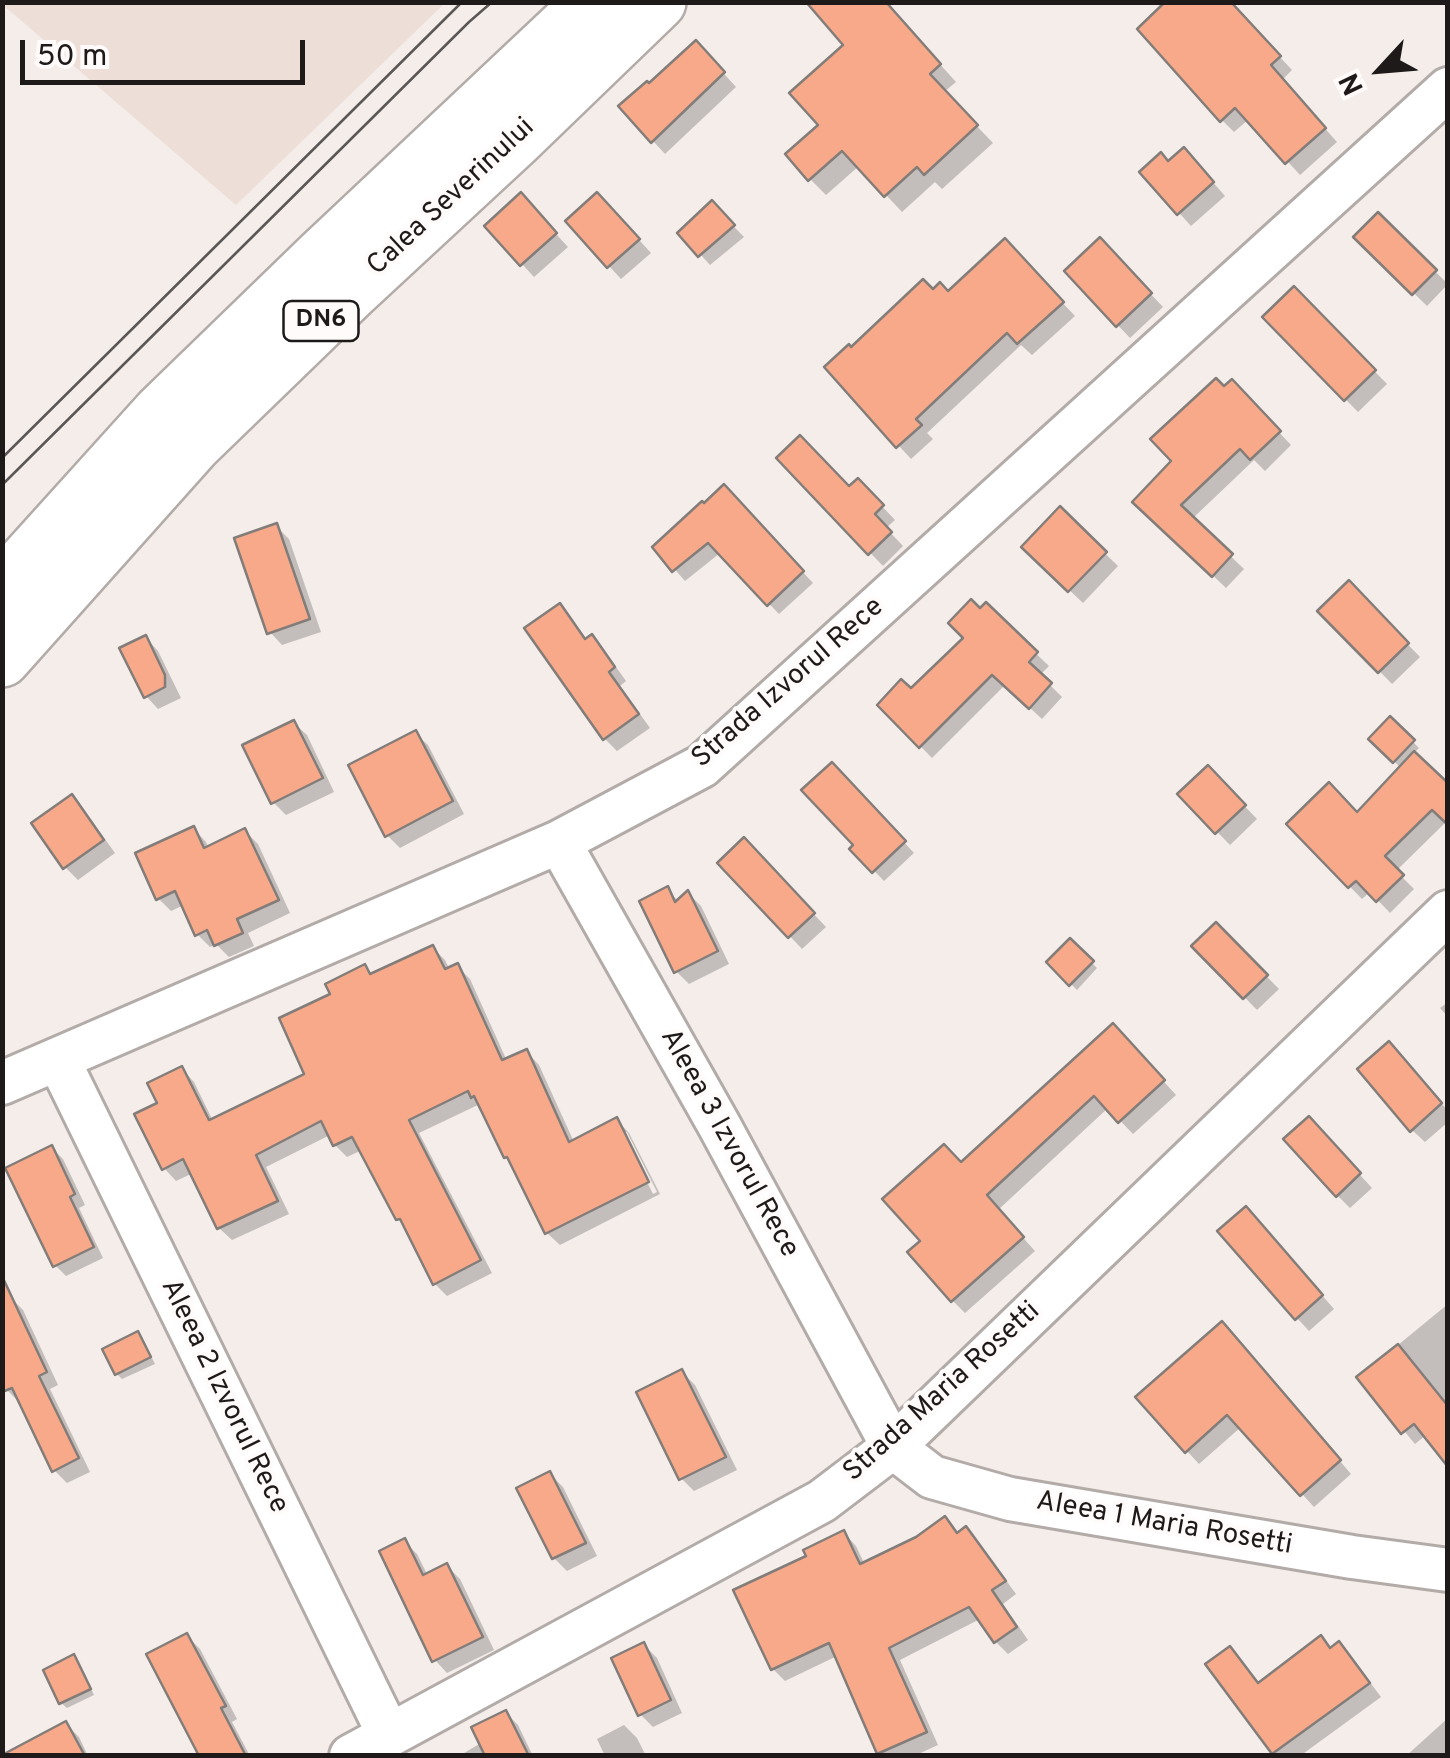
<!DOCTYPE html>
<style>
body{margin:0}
#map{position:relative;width:1450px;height:1758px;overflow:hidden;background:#f4edea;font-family:Overpass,sans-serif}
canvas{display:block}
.frame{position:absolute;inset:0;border:5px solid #1d1a19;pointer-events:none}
.north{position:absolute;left:1330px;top:20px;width:100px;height:100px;-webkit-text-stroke:8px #fefbfa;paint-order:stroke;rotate:244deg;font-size:28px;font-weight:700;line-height:40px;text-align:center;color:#1d1a19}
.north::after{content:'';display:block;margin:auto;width:35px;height:45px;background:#1d1a19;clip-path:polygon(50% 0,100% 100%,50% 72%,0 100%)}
.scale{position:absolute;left:20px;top:40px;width:285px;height:45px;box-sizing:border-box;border:5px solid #1d1a19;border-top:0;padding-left:12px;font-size:30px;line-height:35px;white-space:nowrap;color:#1d1a19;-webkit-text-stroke:8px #fefbfa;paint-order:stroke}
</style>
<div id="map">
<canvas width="1450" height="1758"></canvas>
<div class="frame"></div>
<div class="north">N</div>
<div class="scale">50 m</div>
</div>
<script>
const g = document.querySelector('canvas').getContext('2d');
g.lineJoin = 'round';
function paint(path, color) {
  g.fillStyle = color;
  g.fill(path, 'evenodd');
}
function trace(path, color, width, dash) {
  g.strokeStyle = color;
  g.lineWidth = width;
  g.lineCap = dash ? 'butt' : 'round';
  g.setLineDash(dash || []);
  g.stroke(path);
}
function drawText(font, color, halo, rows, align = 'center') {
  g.font = font + ' Overpass,sans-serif';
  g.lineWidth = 8;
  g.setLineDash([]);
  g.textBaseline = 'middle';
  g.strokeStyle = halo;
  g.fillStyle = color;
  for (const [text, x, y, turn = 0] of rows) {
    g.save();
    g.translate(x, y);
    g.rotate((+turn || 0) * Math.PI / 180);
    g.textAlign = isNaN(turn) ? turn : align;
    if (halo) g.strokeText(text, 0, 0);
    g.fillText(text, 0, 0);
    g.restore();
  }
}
paint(new Path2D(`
 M 3,2 L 445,2 L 445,3 L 236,205 L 3,5 Z`), '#edded7');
paint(new Path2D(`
 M 1229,2 L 1292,70 L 1282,80 L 1337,142 L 1300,175 L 1249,119 L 1234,132 L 1222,120 Z
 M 910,31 L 956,82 L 944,92 L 993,143 L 942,189 L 935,182 L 902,212 L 859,166 L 826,195 L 810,179 L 821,125 Z
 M 708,56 L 736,87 L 665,154 L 653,141 Z
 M 1168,163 L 1196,163 L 1225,196 L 1191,226 L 1142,172 Z
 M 712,204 L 744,237 L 710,265 L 681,233 Z
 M 610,208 L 651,253 L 621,279 L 609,266 Z
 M 533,209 L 568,247 L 534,277 L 522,264 Z
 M 1378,216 L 1448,284 L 1427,306 L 1357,237 Z
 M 1100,241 L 1163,307 L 1130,338 L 1068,272 Z
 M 1017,255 L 1075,316 L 1032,355 L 1021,345 L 927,433 L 933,439 L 911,459 L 827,367 L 933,293 L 948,294 Z
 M 1294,289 L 1387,384 L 1358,412 L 1265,317 Z
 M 1232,383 L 1291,445 L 1265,471 L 1254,460 L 1192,519 L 1244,569 L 1226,588 L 1136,502 L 1174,461 Z
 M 779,458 L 849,490 L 858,481 L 895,520 L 886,528 L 903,546 L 883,566 Z
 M 734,498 L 813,583 L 779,614 L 720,553 L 685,581 L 655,547 Z
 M 1060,510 L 1118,566 L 1083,603 L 1024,547 Z
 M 276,526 L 289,539 L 321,632 L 282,645 L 270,632 Z
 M 1349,584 L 1420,657 L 1392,684 L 1321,611 Z
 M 559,606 L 572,619 L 587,640 L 592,637 L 604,650 L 626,681 L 620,686 L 650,728 L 617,751 L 605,739 Z
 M 986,606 L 1049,666 L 1040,675 L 1062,697 L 1042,719 L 1005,685 L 932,758 L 880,705 L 911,692 L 966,638 L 980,612 Z
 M 146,638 L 158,651 L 181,698 L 158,709 L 146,696 Z
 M 1390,719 L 1419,748 L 1413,754 L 1447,821 L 1396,871 L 1414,889 L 1390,913 L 1370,892 L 1362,899 L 1289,824 L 1358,815 L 1401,768 L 1371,739 Z
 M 294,723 L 307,735 L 334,792 L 286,815 L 273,802 Z
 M 415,733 L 428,745 L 464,814 L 400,848 L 387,835 Z
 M 832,765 L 914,853 L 884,881 L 853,849 L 857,845 Z
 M 1208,768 L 1257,819 L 1230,845 L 1180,794 Z
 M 72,797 L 84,810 L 115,853 L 78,880 L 65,867 Z
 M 194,829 L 206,842 L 209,848 L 245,831 L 258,844 L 290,913 L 248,933 L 254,946 L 229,957 L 216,944 L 210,947 L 197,934 L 184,905 L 171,911 L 158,898 Z
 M 744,841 L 826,927 L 802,949 L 721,863 Z
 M 667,889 L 679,902 L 688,893 L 701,906 L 729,964 L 689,984 L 676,971 Z
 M 1216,925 L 1279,989 L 1257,1010 L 1195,946 Z
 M 1070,941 L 1097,968 L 1077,990 L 1049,962 Z
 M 433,948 L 445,960 L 450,970 L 457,966 L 470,979 L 507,1061 L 527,1052 L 539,1065 L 574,1142 L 617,1120 L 629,1133 L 660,1194 L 560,1245 L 547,1233 L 480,1104 L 419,1133 L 492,1273 L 447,1296 L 435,1284 L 407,1227 L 398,1219 L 362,1150 L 347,1157 L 335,1145 L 330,1135 L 266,1167 L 289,1214 L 232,1240 L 219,1228 L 193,1173 L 176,1181 L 164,1168 L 160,1104 L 182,1069 L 194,1082 L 213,1121 L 308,1075 L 333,996 L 365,967 L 373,976 ZM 622,1132 L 627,1132 L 657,1192 L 653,1194 Z
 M 1448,1002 L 1448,1017 L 1440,1008 Z
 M 1125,1039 L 1176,1095 L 1133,1134 L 1108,1108 L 998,1210 L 1035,1251 L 965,1313 L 952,1300 L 962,1165 Z
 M 1401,1057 L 1448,1111 L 1448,1122 L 1425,1142 L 1412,1130 Z
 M 1321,1132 L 1372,1188 L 1350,1208 L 1337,1195 Z
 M 52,1148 L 63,1159 L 85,1205 L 79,1208 L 103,1258 L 66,1276 L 55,1265 Z
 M 1258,1222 L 1334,1309 L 1309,1331 L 1297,1318 Z
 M 11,1298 L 23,1310 L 58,1385 L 50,1389 L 90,1472 L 67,1483 L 54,1470 L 20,1403 L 7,1390 Z
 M 1448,1304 L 1448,1463 L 1426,1435 L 1415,1444 L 1359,1377 Z
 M 138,1334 L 143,1340 L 155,1364 L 122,1379 L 117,1374 Z
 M 1234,1337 L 1351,1474 L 1314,1507 L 1241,1427 L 1199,1464 L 1187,1451 Z
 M 682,1372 L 695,1385 L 737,1470 L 694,1491 L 681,1478 Z
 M 550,1474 L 563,1487 L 597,1556 L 567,1571 L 554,1558 Z
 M 945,1519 L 959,1534 L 966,1529 L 978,1542 L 1016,1594 L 1003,1604 L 1028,1640 L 1008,1654 L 996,1642 L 980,1619 L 900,1660 L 938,1745 L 914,1756 L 882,1756 L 837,1656 L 785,1681 L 773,1669 L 809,1557 L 844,1533 L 856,1546 L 865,1565 L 917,1539 Z
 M 404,1541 L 417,1554 L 428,1576 L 447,1566 L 460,1579 L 494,1650 L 447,1673 L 435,1660 Z
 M 187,1636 L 200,1649 L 237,1719 L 232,1722 L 250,1756 L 202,1756 Z
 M 1338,1644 L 1351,1657 L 1381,1697 L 1300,1756 L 1277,1756 L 1230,1649 L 1259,1684 Z
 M 644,1645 L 657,1658 L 682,1713 L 653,1727 L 640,1714 Z
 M 73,1657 L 79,1663 L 94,1695 L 67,1708 L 61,1703 Z
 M 506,1713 L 518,1725 L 533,1756 L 459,1756 L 481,1743 Z
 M 1448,1718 L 1448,1756 L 1406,1756 Z
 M 66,1724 L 79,1737 L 88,1756 L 46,1756 Z
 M 624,1725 L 637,1738 L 646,1756 L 605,1756 L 597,1739 Z`), '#0003');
const building = new Path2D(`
 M 806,2 L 886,2 L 941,64 L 930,74 L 978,125 L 924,175 L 917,167 L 884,197 L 842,151 L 808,181 L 785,154 L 818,125 L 789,93 L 843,45 Z
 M 1165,2 L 1231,2 L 1281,56 L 1271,65 L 1326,128 L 1285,164 L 1235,108 L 1220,122 L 1137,29 Z
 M 696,40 L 725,72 L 651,143 L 618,106 L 647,81 L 649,83 Z
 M 1184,147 L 1214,182 L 1177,215 L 1139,172 L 1161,152 L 1168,161 Z
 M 521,192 L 557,233 L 520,266 L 484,226 Z
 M 597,192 L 640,239 L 607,268 L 565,221 Z
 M 712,200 L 735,225 L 698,257 L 677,233 Z
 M 1378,212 L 1437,270 L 1412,295 L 1353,237 Z
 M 1100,237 L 1152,293 L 1116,327 L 1064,271 Z
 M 1005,238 L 1064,302 L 1017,344 L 1007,333 L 916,419 L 922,425 L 896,448 L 824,367 L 849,344 L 851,347 L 923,279 L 933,289 L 940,282 L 948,291 Z
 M 1294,286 L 1376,370 L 1344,401 L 1262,317 Z
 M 1216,378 L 1224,386 L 1232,379 L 1281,431 L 1250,460 L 1240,449 L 1181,505 L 1233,554 L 1212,577 L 1132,502 L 1171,461 L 1150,439 Z
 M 800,435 L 849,486 L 858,478 L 884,505 L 875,514 L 892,532 L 868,555 L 776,458 Z
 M 724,484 L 804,571 L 767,606 L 708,543 L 672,572 L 652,547 L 702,501 L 704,503 Z
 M 1060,506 L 1107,552 L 1068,592 L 1021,547 Z
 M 277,523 L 310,619 L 267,634 L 234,538 Z
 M 1349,580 L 1409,643 L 1378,673 L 1317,611 Z
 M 971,599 L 980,608 L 986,602 L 1038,652 L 1029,662 L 1052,683 L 1029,709 L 992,675 L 919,748 L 877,705 L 901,679 L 911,688 L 963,638 L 948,623 Z
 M 560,603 L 585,639 L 592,634 L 615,667 L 609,672 L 639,714 L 603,740 L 524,628 Z
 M 146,635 L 165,675 L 165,687 L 144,698 L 119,648 Z
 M 1390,716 L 1415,740 L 1393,763 L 1368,739 Z
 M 294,720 L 323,778 L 271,804 L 242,745 Z
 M 416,730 L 453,801 L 385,837 L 348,765 Z
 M 1414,751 L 1448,783 L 1448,825 L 1432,810 L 1385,856 L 1404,875 L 1376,902 L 1356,881 L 1348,888 L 1286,824 L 1329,782 L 1357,812 Z
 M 832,762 L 906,841 L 872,873 L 849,849 L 853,845 L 801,790 Z
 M 1208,765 L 1246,805 L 1215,834 L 1177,794 Z
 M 72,794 L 104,840 L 63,869 L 31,823 Z
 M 194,826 L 204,848 L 245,828 L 279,900 L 237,919 L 243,933 L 214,946 L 207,930 L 195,936 L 175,891 L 156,900 L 135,853 Z
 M 744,837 L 815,913 L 788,938 L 717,863 Z
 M 668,886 L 675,902 L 688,890 L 718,951 L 674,973 L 639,901 Z
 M 1216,922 L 1268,975 L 1243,999 L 1191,946 Z
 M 1070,938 L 1094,961 L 1069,986 L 1046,962 Z
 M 433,945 L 445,969 L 458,963 L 502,1060 L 527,1049 L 569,1142 L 617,1117 L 649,1182 L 545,1234 L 507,1157 L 504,1158 L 474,1096 L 471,1098 L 468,1091 L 409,1120 L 481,1260 L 433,1285 L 400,1219 L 396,1220 L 352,1137 L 333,1146 L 321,1121 L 256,1155 L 278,1201 L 217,1229 L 183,1159 L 162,1170 L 134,1114 L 157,1103 L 147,1083 L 182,1066 L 209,1120 L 304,1074 L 279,1018 L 330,994 L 325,984 L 365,964 L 370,974 Z
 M 1113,1023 L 1165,1080 L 1118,1123 L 1094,1096 L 987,1195 L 1024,1237 L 951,1302 L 907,1252 L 920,1241 L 882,1199 L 944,1144 L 961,1162 Z
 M 1389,1041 L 1442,1103 L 1410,1132 L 1357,1069 Z
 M 1309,1116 L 1361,1173 L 1336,1197 L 1283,1139 Z
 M 52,1145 L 75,1194 L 70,1197 L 94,1247 L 53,1267 L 5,1168 Z
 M 1246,1206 L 1323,1295 L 1295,1320 L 1217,1231 Z
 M 2,1276 L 47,1372 L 39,1376 L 79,1458 L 52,1472 L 12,1388 L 2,1392 Z
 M 1222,1321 L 1341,1460 L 1300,1496 L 1227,1415 L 1185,1453 L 1135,1397 Z
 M 138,1331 L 151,1357 L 115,1375 L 102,1349 Z
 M 1398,1344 L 1448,1406 L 1448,1467 L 1414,1424 L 1401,1434 L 1356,1377 Z
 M 682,1369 L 726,1457 L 679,1480 L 636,1392 Z
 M 550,1471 L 586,1543 L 552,1559 L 516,1488 Z
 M 945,1516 L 957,1533 L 966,1526 L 1006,1581 L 992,1590 L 1017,1627 L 994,1643 L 969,1607 L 889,1648 L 927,1732 L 877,1754 L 829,1643 L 771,1670 L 733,1590 L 806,1556 L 803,1550 L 844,1530 L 860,1564 L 916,1537 Z
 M 405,1538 L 423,1575 L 447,1563 L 483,1637 L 432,1662 L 379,1551 Z
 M 187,1633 L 226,1706 L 221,1708 L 246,1756 L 199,1756 L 146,1654 Z
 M 1321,1635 L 1330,1648 L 1339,1641 L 1370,1683 L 1272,1754 L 1205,1664 L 1230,1646 L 1258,1683 Z
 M 644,1642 L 671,1700 L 638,1716 L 611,1658 Z
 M 74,1654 L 91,1689 L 59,1704 L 43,1670 Z
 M 506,1710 L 529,1756 L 485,1756 L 471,1727 Z
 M 66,1721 L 85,1756 L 2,1756 L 2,1755 Z`);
paint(building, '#f8a989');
trace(building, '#837d7a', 2.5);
const minor = new Path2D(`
 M 559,842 L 719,1125 L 893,1447 L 932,1477 L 1010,1499 L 1352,1557 L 1448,1570
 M 58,1059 L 389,1735
 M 2,1083 L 559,842 L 702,766 L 1448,89
 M 351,1756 L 822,1501 L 893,1447 L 1448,912`);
const major = new Path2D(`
 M 2,588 L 161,412 L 322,256 L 592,2
 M 2,659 L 194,444 L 353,290 L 516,139 L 658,2`);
trace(minor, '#b2aba8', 48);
trace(major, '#b2aba8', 60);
trace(minor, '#fff', 42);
trace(major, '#fff', 55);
trace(new Path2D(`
 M 2,458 L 462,2
 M 2,485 L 469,22 L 492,2`), '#5b5756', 2.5);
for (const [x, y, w] of [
 [321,321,75]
]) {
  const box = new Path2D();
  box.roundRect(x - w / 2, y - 20, w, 40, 8);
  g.fillStyle = '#fefbfa';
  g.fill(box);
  trace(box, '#1d1a19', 2.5);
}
drawText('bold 25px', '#1d1a19', null, [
 ["DN6",321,321]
]);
drawText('28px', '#1d1a19', '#fefbfa', [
 ["Calea Severinului",452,198,-43],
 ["Strada Izvorul Rece",789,684,-41],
 ["Aleea 3 Izvorul Rece",728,1144,61],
 ["Strada Maria Rosetti",943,1393,-42],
 ["Aleea 2 Izvorul Rece",223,1397,64],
 ["Aleea 1 Maria Rosetti",1164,1525,10]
]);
</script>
